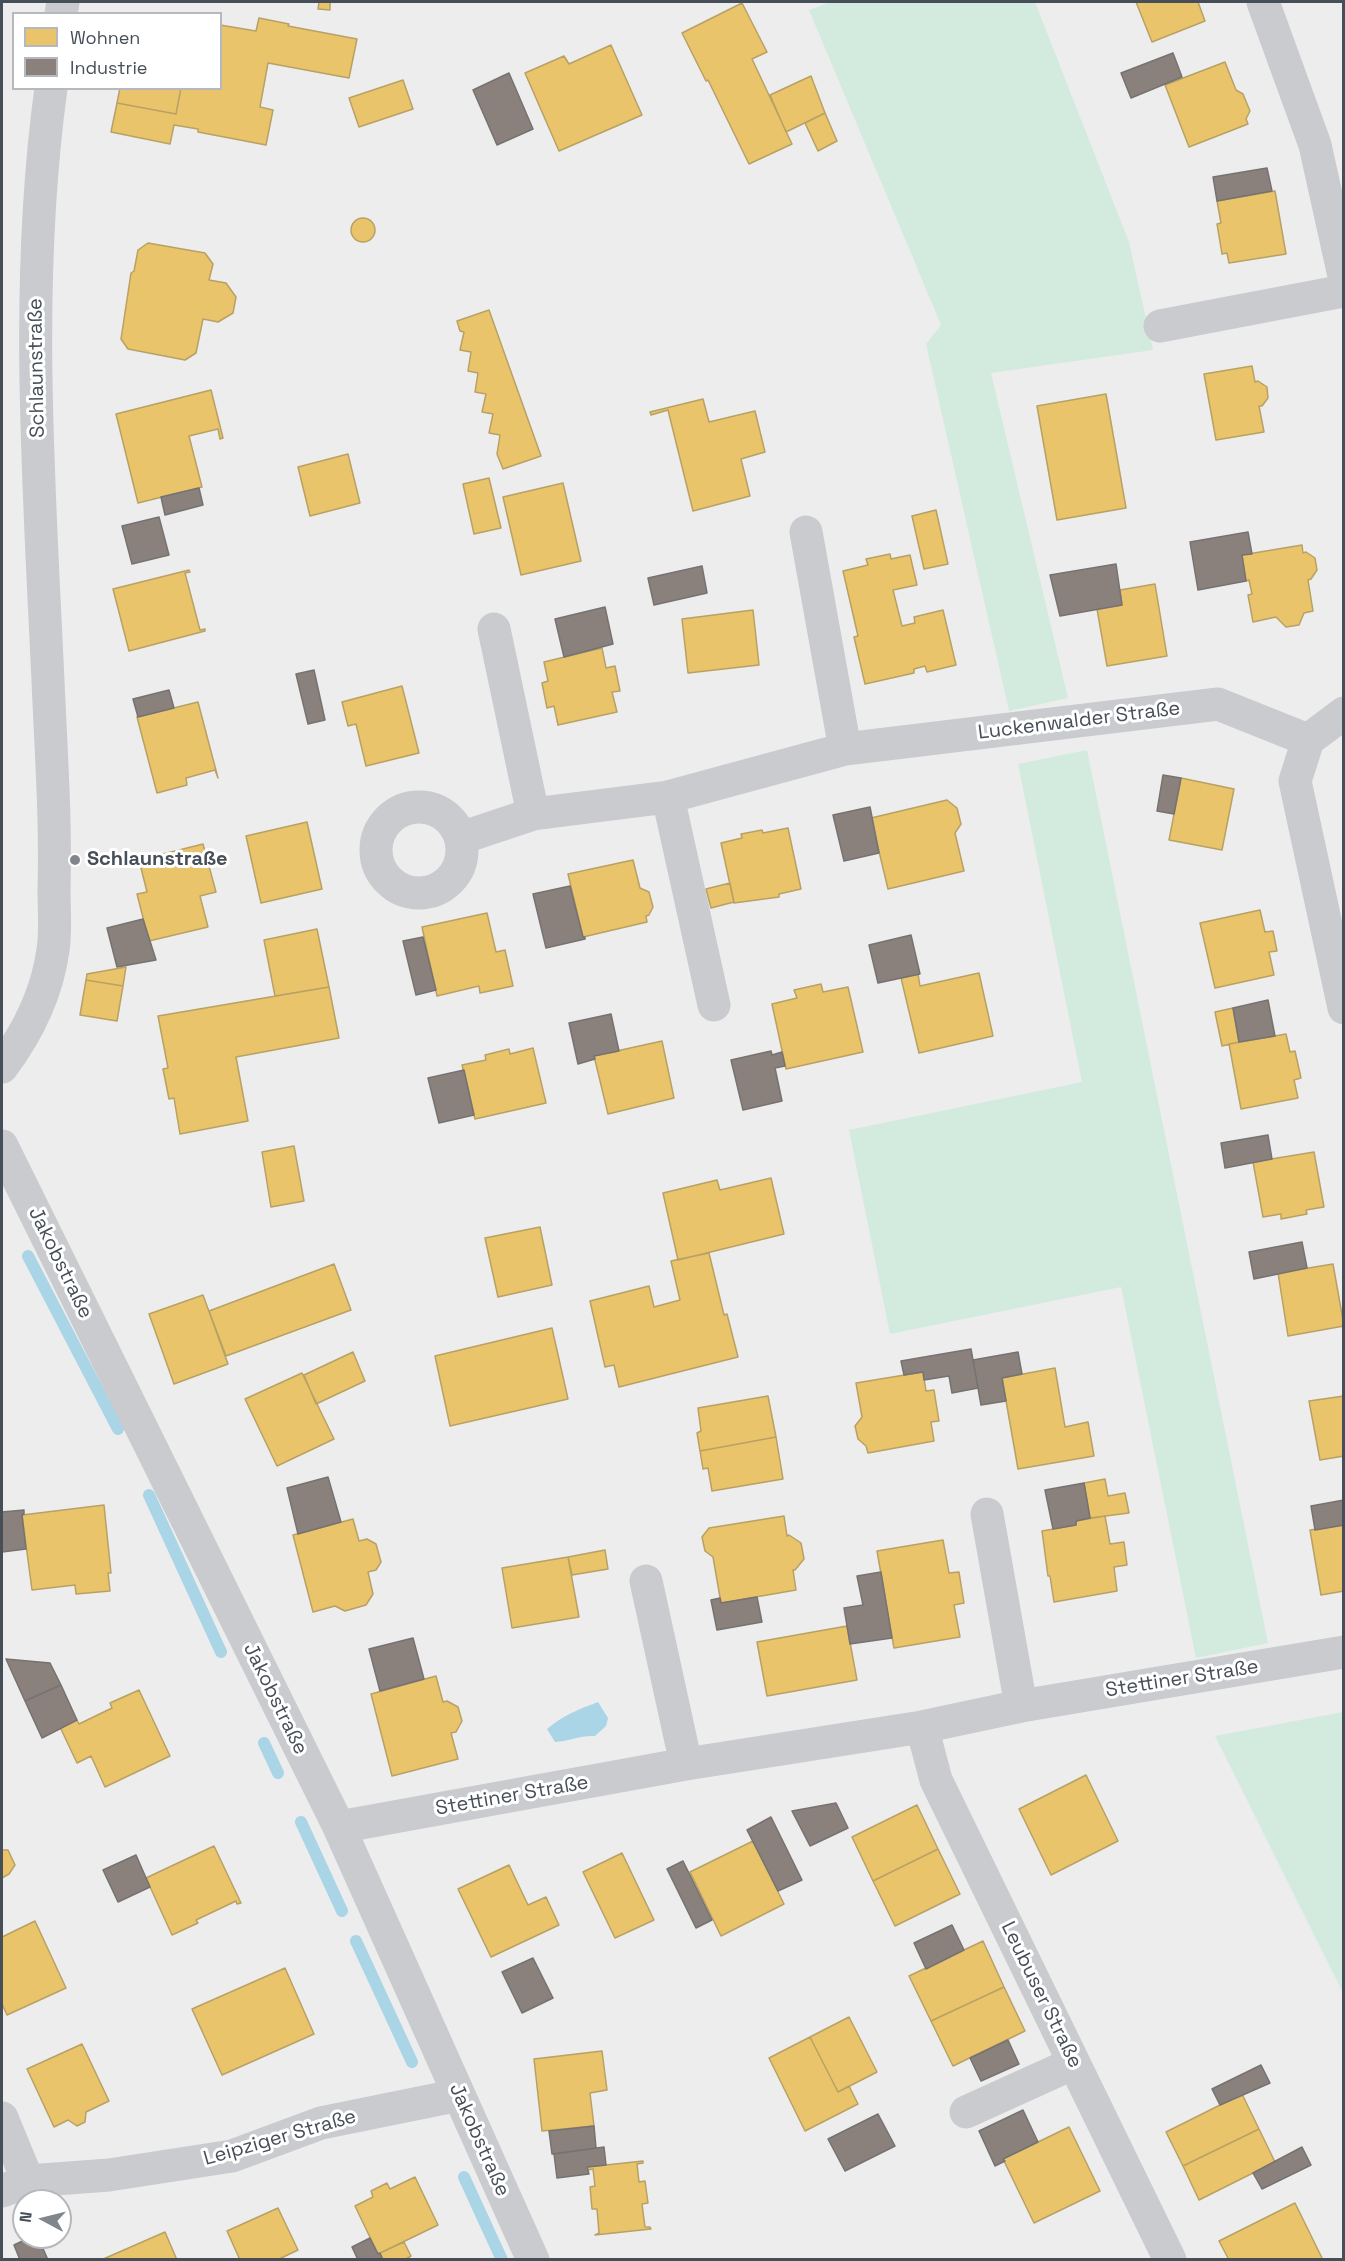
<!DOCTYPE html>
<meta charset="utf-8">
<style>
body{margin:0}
#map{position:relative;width:1345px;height:2261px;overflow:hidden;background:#ededed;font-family:"Space Grotesk",sans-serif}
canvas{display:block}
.frame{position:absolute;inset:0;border:3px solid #464e57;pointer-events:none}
.legend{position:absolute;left:12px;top:12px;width:210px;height:78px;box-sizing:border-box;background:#fff;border:2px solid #b5b8bc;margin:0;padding:8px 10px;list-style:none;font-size:18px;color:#464e57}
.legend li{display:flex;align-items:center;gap:12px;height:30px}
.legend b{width:30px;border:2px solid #b5b8bc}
.north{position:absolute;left:12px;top:2189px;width:60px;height:60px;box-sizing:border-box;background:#fff;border:2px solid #b5b8bc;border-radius:50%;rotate:277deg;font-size:16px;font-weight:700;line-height:24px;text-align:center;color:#464e57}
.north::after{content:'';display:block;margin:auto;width:21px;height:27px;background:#80868c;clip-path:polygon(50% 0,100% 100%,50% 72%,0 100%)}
</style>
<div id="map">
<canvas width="1345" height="2261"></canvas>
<div class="frame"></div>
<ul class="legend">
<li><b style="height:16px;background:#e9c46a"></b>Wohnen</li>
<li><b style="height:16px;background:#8a817c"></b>Industrie</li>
</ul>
<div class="north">N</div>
</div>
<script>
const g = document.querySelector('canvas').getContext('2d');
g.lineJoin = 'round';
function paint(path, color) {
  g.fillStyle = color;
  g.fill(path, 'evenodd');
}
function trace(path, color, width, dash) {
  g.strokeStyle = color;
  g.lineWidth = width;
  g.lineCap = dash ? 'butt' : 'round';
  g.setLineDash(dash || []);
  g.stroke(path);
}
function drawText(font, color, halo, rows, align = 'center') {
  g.font = font + ' "Space Grotesk",sans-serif';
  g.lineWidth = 6;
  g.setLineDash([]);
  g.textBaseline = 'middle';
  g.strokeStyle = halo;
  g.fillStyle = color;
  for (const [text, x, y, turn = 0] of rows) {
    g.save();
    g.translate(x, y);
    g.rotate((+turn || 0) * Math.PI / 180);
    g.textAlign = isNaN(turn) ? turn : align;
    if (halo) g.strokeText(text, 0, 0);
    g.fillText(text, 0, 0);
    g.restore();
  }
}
paint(new Path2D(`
 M 830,2 L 1035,2 L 1129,242 L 1153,350 L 991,373 L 1068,698 L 1009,711 L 926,344 L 941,325 L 809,10 Z
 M 1087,750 L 1268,1643 L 1196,1658 L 1121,1287 L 890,1334 L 849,1130 L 1082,1082 L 1018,764 Z
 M 1343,1712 L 1344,1712 L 1343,1993 L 1215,1736 Z`), '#d2ebde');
paint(new Path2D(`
 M 598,1702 L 608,1718 L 606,1726 L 595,1736 C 580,1735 570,1741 555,1742 L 547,1729 C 562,1716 579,1709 598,1702 Z`), '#a9d5e7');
const homes = new Path2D(`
 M 319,2 L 330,2 L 330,10 L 318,9 Z
 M 1136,2 L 1198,2 L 1205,21 L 1152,42 Z
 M 742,3 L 767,52 L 752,59 L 792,144 L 749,164 L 708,80 L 706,81 L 682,33 Z
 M 259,18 L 289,24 L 288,26 L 357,39 L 349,78 L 268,63 L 260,107 L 273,110 L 266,145 L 198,132 L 198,129 L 174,125 L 170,144 L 111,132 L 117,103 L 176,114 L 181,88 L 220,88 L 220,25 L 256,31 Z
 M 611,45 L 642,115 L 559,151 L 525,73 L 564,56 L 569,64 Z
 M 1225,62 L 1236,90 L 1243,94 L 1250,111 L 1246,119 L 1248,124 L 1189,147 L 1165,85 Z
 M 811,76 L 825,113 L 786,132 L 770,95 Z
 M 403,80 L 413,109 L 359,127 L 349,98 Z
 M 120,88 L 181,88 L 176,114 L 117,103 Z
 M 825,113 L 837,141 L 818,151 L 805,123 Z
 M 1275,191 L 1286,254 L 1229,263 L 1227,253 L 1222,254 L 1217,224 L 1221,223 L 1217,201 Z
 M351 230a12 12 0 1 1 24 0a12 12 0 1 1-24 0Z
 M 148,243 L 205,253 L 213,264 L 209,280 L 226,283 L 236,297 L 233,313 L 218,322 L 203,319 L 196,353 L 185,360 L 128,349 L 121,339 L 131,273 L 134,271 L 138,250 Z
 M 489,310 L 541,456 L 503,469 L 497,454 L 500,435 L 489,433 L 493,414 L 482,412 L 486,394 L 475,392 L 478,373 L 468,371 L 471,352 L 460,350 L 464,332 L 460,331 L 457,321 Z
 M 1252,366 L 1255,382 L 1258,381 L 1267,387 L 1268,398 L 1262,406 L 1259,406 L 1264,432 L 1216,440 L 1204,374 Z
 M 211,390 L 223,438 L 220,439 L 218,429 L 189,436 L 202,487 L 138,503 L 116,414 Z
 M 1106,394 L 1126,508 L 1057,520 L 1037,406 Z
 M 703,399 L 709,422 L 755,411 L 765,452 L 741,459 L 750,496 L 693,511 L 668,410 L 651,415 L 650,412 Z
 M 348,454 L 360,503 L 310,516 L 298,467 Z
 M 489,478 L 501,528 L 474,534 L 463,484 Z
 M 563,483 L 581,561 L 521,575 L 503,497 Z
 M 936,510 L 948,564 L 924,569 L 912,516 Z
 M 1302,545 L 1303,553 L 1306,552 L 1315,558 L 1317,570 L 1311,579 L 1308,580 L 1313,611 L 1304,613 L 1299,625 L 1286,627 L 1276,617 L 1253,622 L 1248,595 L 1252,594 L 1249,580 L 1246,581 L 1242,555 Z
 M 890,554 L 891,559 L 910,555 L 917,585 L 893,590 L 902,626 L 915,623 L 914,617 L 943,610 L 956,665 L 927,672 L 925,666 L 914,669 L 914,673 L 865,684 L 854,637 L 858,636 L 843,571 L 868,565 L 866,559 Z
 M 189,570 L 190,572 L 185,573 L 200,630 L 205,629 L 205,631 L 129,651 L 113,589 Z
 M 1155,584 L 1167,656 L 1107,666 L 1097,609 L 1122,605 L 1120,590 Z
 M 753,610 L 759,665 L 688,673 L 682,619 Z
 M 602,648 L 606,668 L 615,666 L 620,691 L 612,692 L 617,712 L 558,725 L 554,706 L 547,708 L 542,683 L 548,681 L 544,662 Z
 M 402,686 L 419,753 L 366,766 L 356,724 L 348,726 L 342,702 Z
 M 198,702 L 218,778 L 215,770 L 186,778 L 187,785 L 157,793 L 137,717 Z
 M 1181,778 L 1234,789 L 1222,850 L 1169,840 Z
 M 947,800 L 957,808 L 961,824 L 955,833 L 964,871 L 888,889 L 871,818 Z
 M 307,822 L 322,889 L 261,903 L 246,836 Z
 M 788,828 L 801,889 L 779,894 L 779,897 L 734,903 L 721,843 L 742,838 L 741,834 L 762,830 L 763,833 Z
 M 203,844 L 216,892 L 200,896 L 208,927 L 149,941 L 137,894 L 147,892 L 139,860 Z
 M 633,860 L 640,888 L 649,892 L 653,907 L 649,915 L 646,916 L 647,922 L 583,937 L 568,874 Z
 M 730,883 L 734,902 L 711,908 L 706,889 Z
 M 1260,910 L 1265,932 L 1273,931 L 1277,951 L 1269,952 L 1274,975 L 1215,988 L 1200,923 Z
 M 487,913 L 496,952 L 505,950 L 513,986 L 480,993 L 479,986 L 437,996 L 422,927 Z
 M 317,929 L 329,987 L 275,996 L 264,940 Z
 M 126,967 L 123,986 L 86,980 L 87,974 Z
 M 979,973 L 993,1036 L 919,1053 L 901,978 L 918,974 L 920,986 Z
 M 86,980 L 123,986 L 117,1021 L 80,1015 Z
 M 821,984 L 823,992 L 848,987 L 863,1052 L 786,1069 L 772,1004 L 797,998 L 794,990 Z
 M 329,987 L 339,1038 L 236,1057 L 248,1121 L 180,1134 L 174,1098 L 169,1099 L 163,1069 L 168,1068 L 158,1016 Z
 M 1233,1008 L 1239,1042 L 1222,1046 L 1215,1012 Z
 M 1286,1034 L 1290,1052 L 1295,1051 L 1301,1078 L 1294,1080 L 1298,1098 L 1241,1109 L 1229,1044 Z
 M 662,1041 L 674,1098 L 608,1114 L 594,1056 Z
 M 533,1048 L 546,1103 L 475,1119 L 462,1065 L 486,1060 L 485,1055 L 509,1049 L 510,1054 Z
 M 294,1146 L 304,1201 L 271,1207 L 262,1152 Z
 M 1314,1152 L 1324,1207 L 1306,1210 L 1307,1214 L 1281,1219 L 1281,1214 L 1263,1217 L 1253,1162 Z
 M 771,1178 L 784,1234 L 678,1260 L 663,1193 L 717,1180 L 720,1190 Z
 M 540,1227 L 552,1285 L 498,1297 L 485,1238 Z
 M 709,1253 L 724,1315 L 727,1314 L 738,1357 L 619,1387 L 614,1365 L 605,1367 L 590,1301 L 649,1286 L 654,1307 L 680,1300 L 671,1261 Z
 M 334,1264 L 351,1310 L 226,1356 L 209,1311 Z
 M 1333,1264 L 1344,1326 L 1288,1336 L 1278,1273 Z
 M 203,1295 L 228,1364 L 174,1384 L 149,1314 Z
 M 552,1328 L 568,1399 L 450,1426 L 435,1356 Z
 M 353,1352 L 365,1381 L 316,1404 L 304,1375 Z
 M 1055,1368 L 1065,1427 L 1088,1422 L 1094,1456 L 1018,1469 L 1002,1378 Z
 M 923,1372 L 926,1391 L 934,1390 L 939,1421 L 931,1422 L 934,1441 L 868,1453 L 866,1446 L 858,1439 L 855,1426 L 862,1417 L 856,1383 Z
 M 302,1373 L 334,1439 L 277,1466 L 245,1399 Z
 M 768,1396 L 776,1437 L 700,1451 L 697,1433 L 701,1431 L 698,1408 Z
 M 1344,1396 L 1344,1456 L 1320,1460 L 1309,1401 Z
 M 776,1437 L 783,1479 L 712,1491 L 708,1468 L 703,1469 L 700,1451 Z
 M 1105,1479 L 1108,1496 L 1125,1493 L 1129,1513 L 1090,1518 L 1084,1483 Z
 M 104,1505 L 111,1573 L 108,1573 L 110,1591 L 76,1594 L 75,1585 L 32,1590 L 22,1515 Z
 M 784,1516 L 787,1536 L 789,1535 L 801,1543 L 804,1559 L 795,1570 L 793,1570 L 796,1590 L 721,1603 L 713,1557 L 705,1551 L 702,1537 L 709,1528 Z
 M 1105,1516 L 1110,1544 L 1124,1542 L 1127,1565 L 1114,1567 L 1117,1591 L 1054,1602 L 1050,1576 L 1048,1576 L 1042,1531 L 1076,1525 L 1076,1521 Z
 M 353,1519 L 359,1541 L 367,1539 L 376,1544 L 381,1562 L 376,1570 L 368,1572 L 373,1594 L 366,1605 L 345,1611 L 335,1606 L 313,1612 L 293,1535 Z
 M 1344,1525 L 1344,1591 L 1321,1595 L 1310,1530 Z
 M 943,1540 L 949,1573 L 959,1572 L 964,1603 L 954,1605 L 960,1637 L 894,1648 L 877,1551 Z
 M 605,1550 L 608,1569 L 572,1575 L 568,1557 Z
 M 568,1557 L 579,1617 L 512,1628 L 502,1568 Z
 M 847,1626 L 857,1680 L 767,1696 L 757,1642 Z
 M 436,1676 L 443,1702 L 447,1701 L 458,1707 L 462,1721 L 456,1732 L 451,1733 L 458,1759 L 392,1776 L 371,1694 Z
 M 139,1690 L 170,1756 L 105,1787 L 91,1756 L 77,1763 L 60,1727 L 77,1720 L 79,1724 L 112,1708 L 110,1703 Z
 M 1086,1775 L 1118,1841 L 1051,1875 L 1019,1809 Z
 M 917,1805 L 938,1849 L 873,1881 L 852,1837 Z
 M 753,1841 L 784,1904 L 721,1936 L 690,1872 Z
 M 214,1846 L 241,1903 L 237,1904 L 236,1901 L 196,1920 L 198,1923 L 172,1935 L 146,1878 Z
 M 938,1849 L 960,1894 L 895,1926 L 873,1881 Z
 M 2,1850 L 8,1850 L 15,1865 L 9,1874 L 2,1878 Z
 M 622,1853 L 654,1920 L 615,1938 L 583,1872 Z
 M 509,1865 L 528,1905 L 546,1897 L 559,1925 L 491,1957 L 458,1889 Z
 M 35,1921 L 66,1988 L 7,2015 L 2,2004 L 2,1937 Z
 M 983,1941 L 1004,1987 L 931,2021 L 909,1976 Z
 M 285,1968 L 314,2034 L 222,2075 L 192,2009 Z
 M 1004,1987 L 1025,2031 L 953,2066 L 931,2021 Z
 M 849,2017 L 877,2072 L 838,2092 L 810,2037 Z
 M 810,2037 L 838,2092 L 849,2086 L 858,2104 L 805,2131 L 769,2058 Z
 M 82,2044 L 109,2101 L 86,2112 L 85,2122 L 77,2126 L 68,2120 L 54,2127 L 27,2069 Z
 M 602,2051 L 607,2090 L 590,2093 L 594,2126 L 542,2131 L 534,2059 Z
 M 1242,2094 L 1259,2129 L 1183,2166 L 1166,2132 Z
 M 1069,2127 L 1100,2191 L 1034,2223 L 1003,2159 Z
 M 1259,2129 L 1275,2162 L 1199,2200 L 1183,2166 Z
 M 643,2161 L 643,2163 L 637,2164 L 639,2182 L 645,2181 L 648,2203 L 642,2204 L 645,2227 L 650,2227 L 651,2229 L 595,2235 L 599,2233 L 597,2209 L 592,2209 L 590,2187 L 595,2186 L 593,2169 L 588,2170 L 587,2167 Z
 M 415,2177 L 438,2225 L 378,2254 L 355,2206 L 373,2197 L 371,2191 L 387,2183 L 390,2189 Z
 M 1295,2203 L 1323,2260 L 1229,2260 L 1219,2241 Z
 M 278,2208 L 298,2250 L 277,2260 L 240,2260 L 227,2231 Z
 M 165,2232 L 177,2260 L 101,2260 Z
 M 404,2242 L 411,2256 L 404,2260 L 383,2260 L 380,2253 Z`);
paint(homes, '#e9c46a');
trace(homes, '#b8a164', 1.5);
const industry = new Path2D(`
 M 1173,53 L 1182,77 L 1131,98 L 1121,73 Z
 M 509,73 L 533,129 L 497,145 L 473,90 Z
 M 1267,168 L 1272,191 L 1217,201 L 1213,177 Z
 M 199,488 L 203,505 L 165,515 L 161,497 Z
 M 159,517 L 169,555 L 132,564 L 122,526 Z
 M 1248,532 L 1252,554 L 1242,555 L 1246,581 L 1198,590 L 1190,542 Z
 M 1116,564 L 1122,605 L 1060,616 L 1050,575 Z
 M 702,566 L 707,593 L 654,605 L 648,578 Z
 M 605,607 L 613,644 L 564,657 L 555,619 Z
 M 314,670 L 325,720 L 308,724 L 296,674 Z
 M 169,690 L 174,708 L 138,717 L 133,699 Z
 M 1163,775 L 1181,778 L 1174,814 L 1157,811 Z
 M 870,807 L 879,853 L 844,861 L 833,815 Z
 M 570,886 L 583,937 L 585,937 L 585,939 L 546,948 L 533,894 Z
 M 143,919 L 156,960 L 117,967 L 107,928 Z
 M 911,935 L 920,974 L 878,983 L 869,945 Z
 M 423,937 L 436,990 L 416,995 L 403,941 Z
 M 1268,1000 L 1275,1036 L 1239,1042 L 1233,1008 Z
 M 611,1014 L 619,1051 L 594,1056 L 595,1059 L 578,1064 L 569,1023 Z
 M 771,1051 L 772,1055 L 782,1052 L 785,1066 L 775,1068 L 782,1101 L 743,1110 L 731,1060 Z
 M 464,1070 L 474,1115 L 439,1123 L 428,1078 Z
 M 1268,1135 L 1272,1159 L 1225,1168 L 1221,1143 Z
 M 1302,1242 L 1307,1268 L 1254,1279 L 1249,1252 Z
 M 971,1349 L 978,1388 L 952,1393 L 949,1376 L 924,1380 L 923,1372 L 904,1375 L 901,1361 Z
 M 1018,1352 L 1022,1374 L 1002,1378 L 1006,1401 L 981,1405 L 973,1360 Z
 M 328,1477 L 341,1522 L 298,1534 L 287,1488 Z
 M 1084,1483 L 1090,1518 L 1076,1521 L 1076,1525 L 1053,1529 L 1045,1490 Z
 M 1344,1500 L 1344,1525 L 1315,1530 L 1311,1506 Z
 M 24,1510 L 24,1514 L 22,1515 L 26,1549 L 2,1552 L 2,1512 Z
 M 881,1572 L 892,1638 L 850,1644 L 844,1608 L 863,1605 L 857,1576 Z
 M 757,1597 L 762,1622 L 717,1630 L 711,1600 L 720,1598 L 721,1603 Z
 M 413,1638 L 424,1679 L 380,1691 L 369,1649 Z
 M 6,1659 L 50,1663 L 61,1685 L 25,1701 Z
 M 61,1685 L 77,1720 L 42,1738 L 25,1701 Z
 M 836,1803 L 848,1828 L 810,1846 L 792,1811 Z
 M 771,1817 L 802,1880 L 778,1891 L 747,1830 Z
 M 136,1855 L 150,1887 L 118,1902 L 103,1870 Z
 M 683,1861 L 712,1920 L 696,1928 L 667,1869 Z
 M 952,1925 L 964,1950 L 926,1969 L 914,1943 Z
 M 533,1958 L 553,1998 L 522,2013 L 502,1972 Z
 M 1008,2040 L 1019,2064 L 981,2081 L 970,2058 Z
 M 1261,2065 L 1270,2083 L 1220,2105 L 1212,2089 Z
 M 1023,2110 L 1038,2142 L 1003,2159 L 1005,2161 L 995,2166 L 979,2131 Z
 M 878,2114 L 895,2146 L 845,2171 L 828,2139 Z
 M 594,2126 L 596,2148 L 552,2154 L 549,2131 Z
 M 604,2147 L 606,2165 L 587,2167 L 589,2174 L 557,2178 L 554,2154 Z
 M 1302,2147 L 1311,2165 L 1262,2189 L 1253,2173 Z
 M 31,2237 L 38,2237 L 48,2260 L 20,2260 L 14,2245 Z
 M 370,2238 L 378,2254 L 380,2253 L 383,2260 L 358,2260 L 352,2247 Z`);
paint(industry, '#8a817c');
trace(industry, '#767271', 1.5);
trace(new Path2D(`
 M 28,1256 L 118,1429
 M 149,1495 L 221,1652
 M 264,1743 L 278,1773
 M 301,1822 L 342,1911
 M 356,1941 L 412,2062
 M 464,2177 L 502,2260`), '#a9d5e7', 12);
trace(new Path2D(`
 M 1263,2 L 1315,145 L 1344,276
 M 61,14 L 63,2
 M 1160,326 L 1344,291
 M 806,532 L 845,749
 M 494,629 L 533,814
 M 1344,713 L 1308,740 L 1295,781 L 1344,1008
 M 668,797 L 714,1005
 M376 850a43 43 0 1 1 86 0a43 43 0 1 1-86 0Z
 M 461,838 L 533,814 L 668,797 L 845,749 L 1218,704 L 1308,740
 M 2,1067 C 28,1032 47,994 53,950 C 56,931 54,910 54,890 C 56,820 51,751 48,681 C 39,484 24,284 51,88
 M 2,1146 L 339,1827 L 533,2260
 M 987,1514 L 1021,1706
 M 646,1581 L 686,1764
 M 922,1727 L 936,1780 L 1170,2260
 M 339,1827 L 686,1764 L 922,1727 L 1021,1706 L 1344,1652
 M 966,2112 L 1074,2063
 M 2,2118 L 28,2181
 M 2,2191 L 28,2181 L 109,2175 L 232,2156 L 321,2123 L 459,2095`), '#c9cbce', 33);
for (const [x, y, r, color] of [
 [75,860,6,"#80868c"]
]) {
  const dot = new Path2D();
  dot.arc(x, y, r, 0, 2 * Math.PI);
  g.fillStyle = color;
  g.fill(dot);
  trace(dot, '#fff', 2);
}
drawText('20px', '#464e57', '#fff', [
 ["Schlaunstraße",37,368,-91],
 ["Luckenwalder Straße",1079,721,-7],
 ["Jakobstraße",60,1263,64],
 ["Stettiner Straße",1182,1679,-9],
 ["Jakobstraße",275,1699,64],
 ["Stettiner Straße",512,1796,-10],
 ["Leubuser Straße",1041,1995,64],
 ["Leipziger Straße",280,2138,-16],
 ["Jakobstraße",479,2140,66]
]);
drawText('bold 20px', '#464e57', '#fff', [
 ["Schlaunstraße",87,860]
], 'left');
</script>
